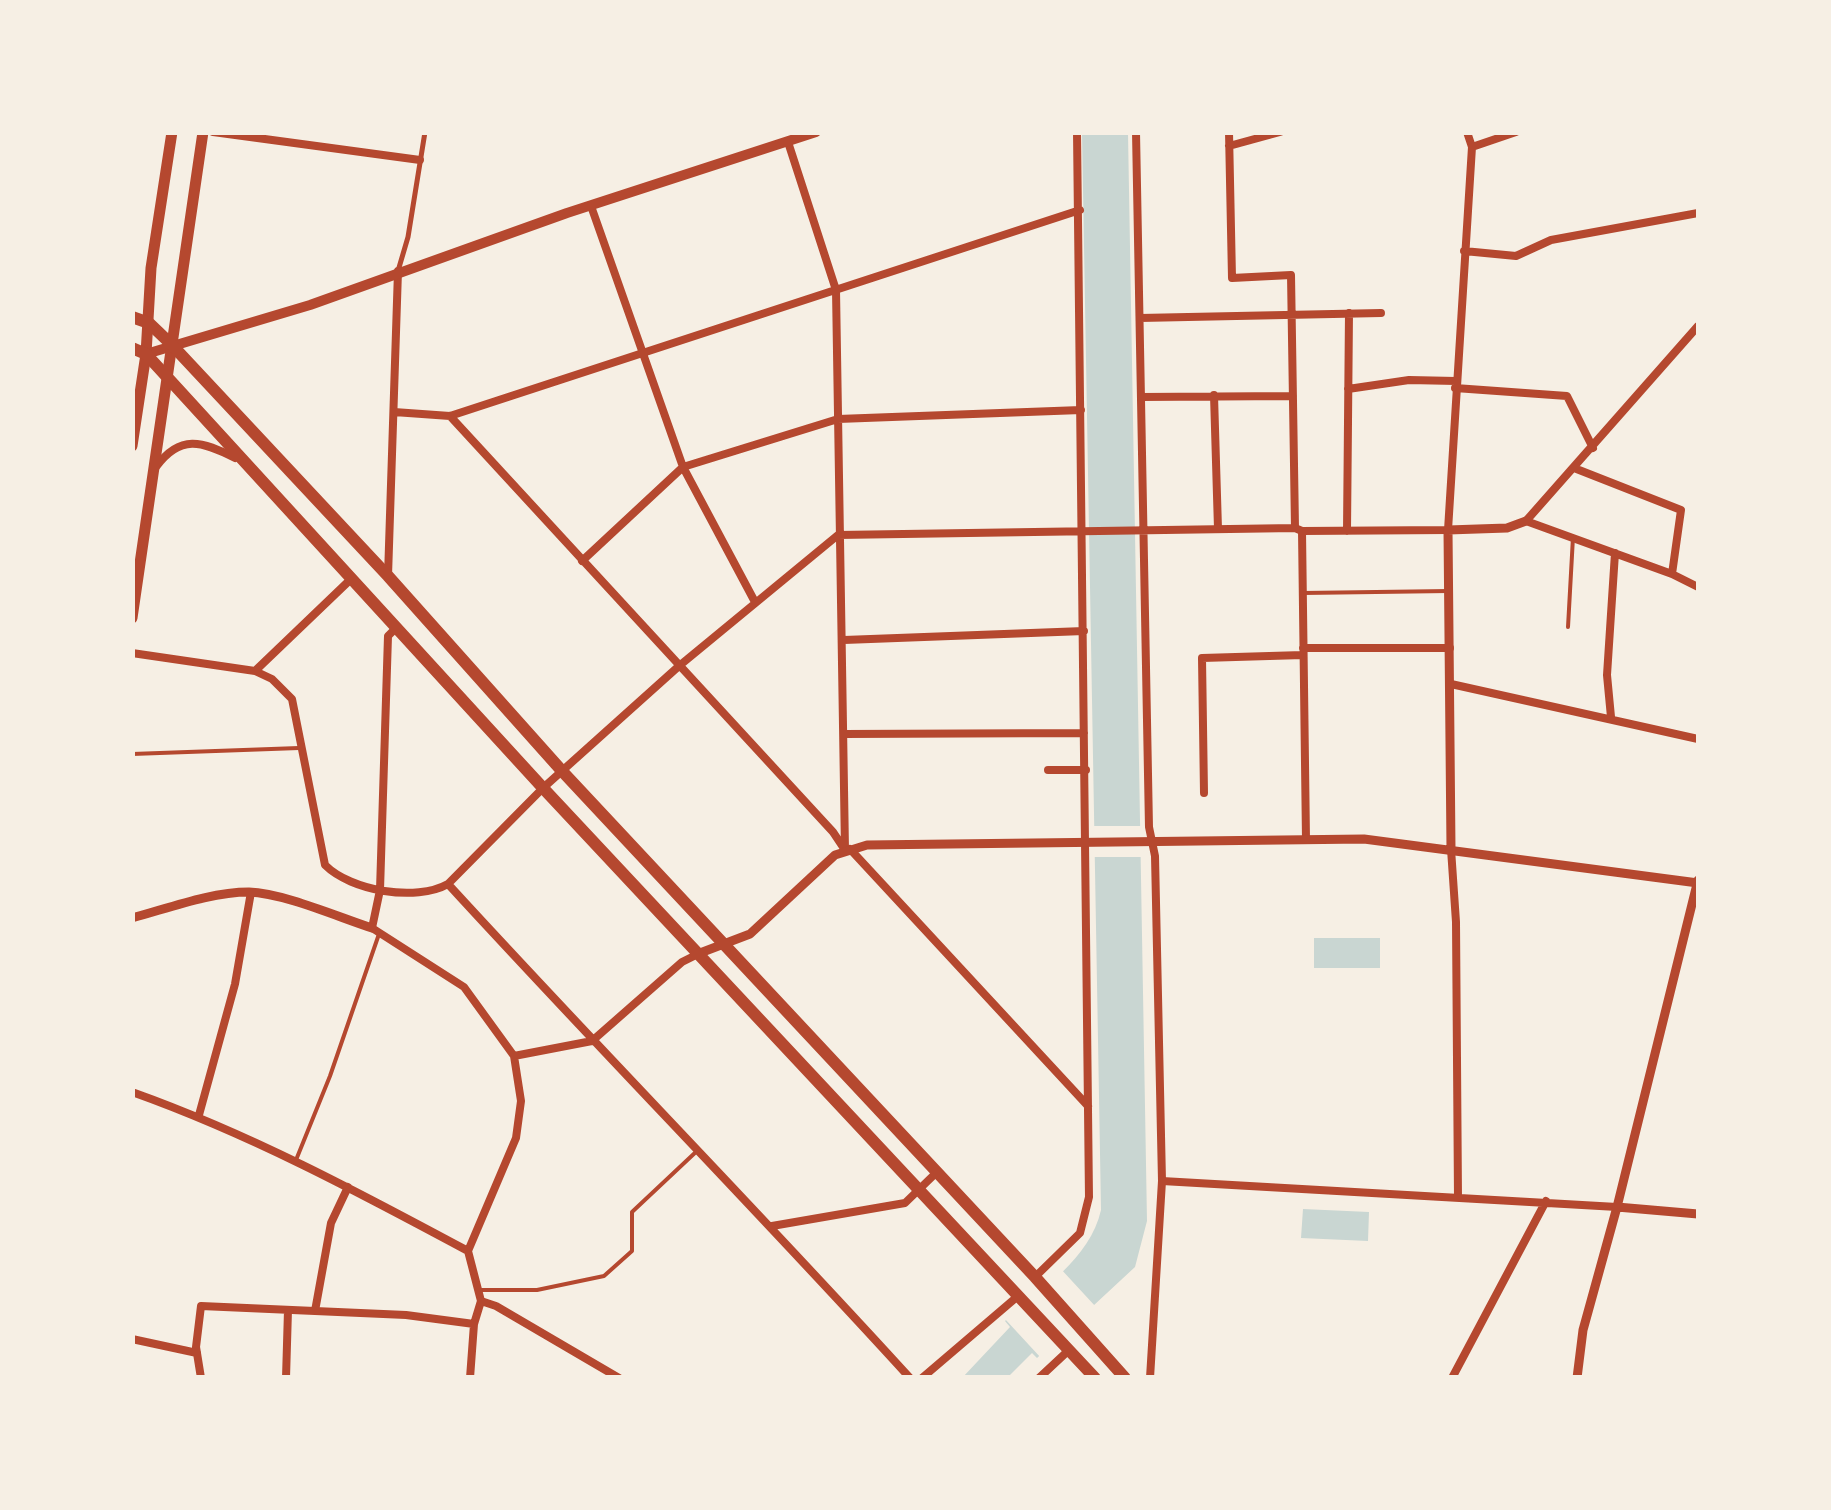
<!DOCTYPE html>
<style>
body{margin:0}
#map{position:relative;width:1831px;height:1510px;overflow:hidden;background:#f6efe4;font-family:"PT Sans Narrow",sans-serif}
canvas{display:block}
.frame{position:absolute;inset:0;border:135px solid #f6efe4;pointer-events:none}
</style>
<div id="map">
<canvas width="1831" height="1510"></canvas>
<div class="frame"></div>
</div>
<script>
const g = document.querySelector('canvas').getContext('2d');
g.lineJoin = 'round';
function paint(path, color) {
  g.fillStyle = color;
  g.fill(path, 'evenodd');
}
function trace(path, color, width, dash) {
  g.strokeStyle = color;
  g.lineWidth = width;
  g.lineCap = dash ? 'butt' : 'round';
  g.setLineDash(dash || []);
  g.stroke(path);
}
paint(new Path2D(`
 M 1082,133 L 1128,133 L 1147,1221 L 1135,1267 L 1037,1358 L 1032,1353 L 1008,1377 L 962,1378 L 1010,1327 L 1005,1321 C 1041,1289 1090,1259 1101,1210 Z
 M 1314,938 L 1380,938 L 1380,968 L 1314,968 Z
 M 1303,1209 L 1369,1212 L 1368,1241 L 1301,1238 Z`), '#c9d6d2');
paint(new Path2D(`
 M 1093,826 L 1143,826 L 1144,857 L 1093,857 Z
 M 1060,1268 L 1096,1307 L 1041,1358 L 1005,1319 Z`), '#f6efe4');
trace(new Path2D(`
 M 1303,593 L 1449,591
 M 1568,627 L 1573,537
 M 132,754 L 299,748
 M 296,1160 L 330,1076 L 379,934
 M 478,1290 L 537,1290 L 604,1276 L 632,1251 L 632,1212 L 698,1150`), '#b5482f', 4);
trace(new Path2D(`
 M 398,271 L 408,237 L 425,132`), '#b5482f', 5);
trace(new Path2D(`
 M 213,132 L 420,160
 M 1136,132 L 1149,827 L 1155,856 L 1162,1181 L 1150,1378
 M 1229,132 L 1232,278 L 1291,275 L 1295,528
 M 788,142 L 836,290 L 845,850
 M 1229,146 L 1280,132
 M 1472,147 L 1516,132
 M 591,206 L 683,467 L 755,602
 M 1464,251 L 1516,256 L 1551,240 L 1698,213
 M 1140,318 L 1381,313
 M 1698,326 L 1526,521 L 1672,574 L 1698,587
 M 1455,388 L 1567,396 L 1593,448
 M 1348,389 L 1409,380 L 1456,381
 M 1214,395 L 1218,529
 M 1141,397 L 1293,396
 M 394,412 L 450,416 L 1080,210
 M 450,416 L 833,832 L 845,850
 M 156,467 C 180,434 202,441 235,458
 M 1574,468 L 1681,510 L 1672,574
 M 1302,531 L 1306,840
 M 1347,531 L 1349,313
 M 582,561 L 683,467 L 838,419 L 1081,410
 M 388,576 L 398,271
 M 396,628 L 388,636 L 380,890 L 372,928 L 464,987 L 514,1056 L 521,1101 L 516,1138 L 468,1251 L 481,1301 L 496,1306 L 619,1378
 M 844,640 L 1084,631
 M 1303,648 L 1450,648
 M 132,653 L 255,671 L 272,679 L 292,699 L 325,865 C 351,891 416,902 448,884 L 543,788 L 679,666 L 838,535 L 1295,528 L 1302,531 L 1448,530 L 1472,147 L 1467,132
 M 255,671 L 351,579
 M 1451,684 L 1698,739
 M 1611,717 L 1607,675 L 1615,553
 M 844,734 L 1084,733
 M 1048,770 L 1086,770
 M 1204,793 L 1202,658 L 1303,655
 M 850,849 L 1088,1106
 M 1451,849 L 1456,922 L 1458,1198
 M 448,884 C 600,1050 758,1211 910,1378
 M 514,1056 L 592,1041 L 682,962 L 700,953
 M 132,1092 C 250,1134 358,1192 468,1251
 M 199,1115 L 235,984 L 251,892
 M 1162,1181 L 1617,1207
 M 772,1226 L 905,1203 L 937,1172
 M 1035,1277 L 1080,1233 L 1089,1197 L 1077,132
 M 315,1311 L 331,1223 L 348,1187
 M 132,1339 L 197,1353
 M 201,1378 L 196,1347 L 201,1306 L 406,1315 L 474,1324
 M 286,1378 L 288,1310
 M 470,1378 L 474,1324 L 481,1301
 M 922,1378 L 1018,1296
 M 1039,1378 L 1069,1350
 M 1452,1378 L 1546,1201`), '#b5482f', 8);
trace(new Path2D(`
 M 1451,849 L 1448,530 L 1507,528 L 1526,521
 M 132,918 C 169,908 211,892 249,892 C 283,893 338,917 372,928
 M 700,953 L 750,934 L 835,855 L 867,845 L 1364,839 L 1698,883
 M 1617,1207 L 1698,1214
 M 1577,1378 L 1583,1330 L 1617,1207 L 1698,880`), '#b5482f', 9);
trace(new Path2D(`
 M 146,354 L 310,305 L 567,213 L 816,132`), '#b5482f', 10);
trace(new Path2D(`
 M 132,446 L 146,354 L 151,268 L 172,132
 M 132,618 L 203,132`), '#b5482f', 11);
trace(new Path2D(`
 M 132,317 L 149,323 L 172,345 L 388,576 L 562,771 L 1035,1277 L 1125,1378
 M 132,348 L 146,354 L 543,788 L 1095,1378`), '#b5482f', 12);
</script>
